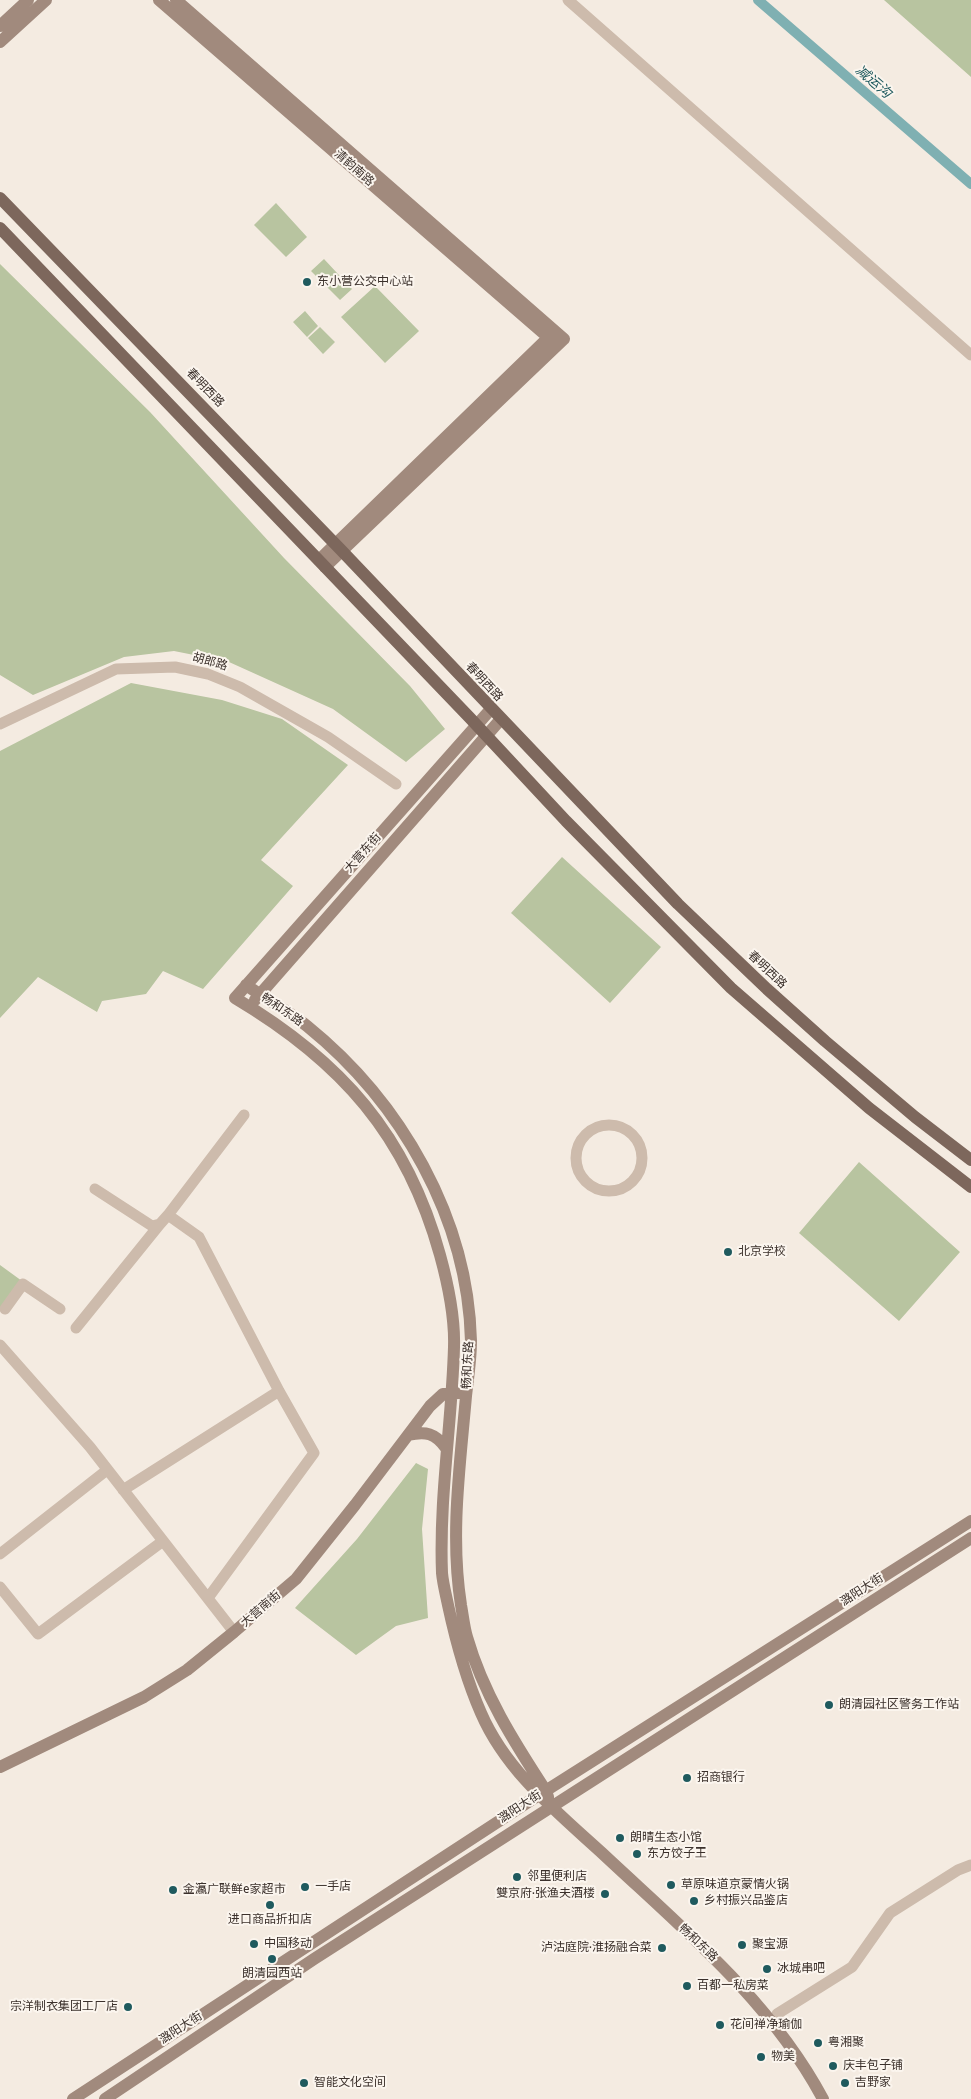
<!DOCTYPE html>
<meta charset="utf-8">
<style>
body{margin:0}
canvas{display:block;background:#f4ebe1}
</style>
<canvas width="971" height="2099"></canvas>
<script>
const g = document.querySelector('canvas').getContext('2d');
g.lineJoin = 'round';
function paint(path, color) {
  g.fillStyle = color;
  g.fill(path, 'evenodd');
}
function trace(path, color, width, dash) {
  g.strokeStyle = color;
  g.lineWidth = width;
  g.lineCap = dash ? 'butt' : 'round';
  g.setLineDash(dash || []);
  g.stroke(path);
}
function drawText(font, color, halo, rows, align = 'center') {
  g.font = font + ' "Fira Sans","Noto Sans SC",sans-serif';
  g.lineWidth = 4;
  g.setLineDash([]);
  g.textBaseline = 'middle';
  g.strokeStyle = halo;
  g.fillStyle = color;
  for (const [text, x, y, turn = 0] of rows) {
    g.save();
    g.translate(x, y);
    g.rotate((+turn || 0) * Math.PI / 180);
    g.textAlign = isNaN(turn) ? turn : align;
    if (halo) g.strokeText(text, 0, 0);
    g.fillText(text, 0, 0);
    g.restore();
  }
}
paint(new Path2D(`
 M 884,0 L 971,0 L 971,77 Z
 M 276,203 L 307,237 L 286,257 L 254,225 Z
 M 324,259 L 352,289 L 340,300 L 311,271 Z
 M 0,264 L 150,412 L 284,558 L 410,686 L 445,729 L 406,762 L 333,709 L 229,662 L 174,651 L 124,657 L 33,695 L 0,675 Z
 M 375,286 L 419,331 L 385,363 L 341,317 Z
 M 305,311 L 318,326 L 307,337 L 293,322 Z
 M 320,327 L 335,342 L 323,354 L 308,338 Z
 M 131,683 L 222,700 L 282,719 L 348,765 L 261,860 L 293,886 L 203,989 L 163,971 L 146,994 L 102,1001 L 97,1012 L 38,977 L 0,1018 L 0,751 Z
 M 562,857 L 661,947 L 610,1003 L 511,913 Z
 M 859,1162 L 960,1252 L 899,1321 L 799,1233 Z
 M 0,1265 L 22,1281 L 0,1309 Z
 M 416,1463 L 428,1469 L 422,1529 L 428,1618 L 396,1626 L 356,1655 L 295,1608 L 357,1539 Z`), '#b8c4a0');
trace(new Path2D(`
 M 758,0 L 971,184`), '#7fb0b2', 10);
trace(new Path2D(`
 M 568,0 L 971,355
 M 0,724 L 116,669 L 175,667 L 208,674 L 240,687 L 328,737 L 396,784
 M576 1158a33 33 0 1 1 66 0a33 33 0 1 1-66 0Z
 M 95,1189 L 152,1226 L 160,1224 L 168,1215 L 199,1237 L 279,1391 L 314,1453 L 208,1598
 M 168,1215 L 244,1115
 M 5,1309 L 23,1284 L 60,1309
 M 76,1328 L 160,1224
 M 0,1345 L 90,1447 L 234,1632
 M 123,1490 L 279,1391
 M 0,1554 L 107,1470
 M 0,1587 L 38,1634 L 163,1541
 M 777,2014 L 852,1967 L 890,1913 L 958,1870 L 971,1865`), '#cdbbac', 11);
trace(new Path2D(`
 M 159,0 L 557,345
 M 176,0 L 564,339 L 325,567
 M 0,26 L 28,0
 M 0,42 L 46,0
 M 319,560 L 553,333
 M 491,709 L 235,998 C 341,1061 407,1135 440,1255 C 448,1284 455,1316 454,1347 C 452,1422 439,1497 442,1573 C 443,1584 446,1595 448,1605 C 456,1642 466,1679 481,1713 C 506,1771 557,1812 602,1853 C 683,1929 770,2000 823,2099
 M 246,985 C 266,999 288,1011 307,1026 C 401,1102 468,1218 471,1341 C 471,1359 468,1378 466,1396 C 460,1466 450,1535 461,1605 C 463,1616 464,1627 467,1637 C 483,1693 514,1742 546,1791 L 548,1797
 M 255,1000 L 501,719
 M 408,1435 C 426,1431 435,1433 446,1448
 M 0,1767 L 144,1697 L 187,1670 L 234,1632 L 296,1579 L 355,1505 L 430,1406 L 443,1394 L 459,1393
 M 73,2099 L 539,1795 L 971,1521
 M 105,2099 L 314,1959 L 971,1538`), '#a18a7d', 12);
trace(new Path2D(`
 M 0,198 L 342,551 L 678,904 L 767,989 L 825,1041 L 915,1117 L 971,1160
 M 0,228 L 470,718 L 566,821 L 731,988 L 869,1108 L 971,1187`), '#7d675c', 12);
for (const [x, y, r, color] of [
 [307,282,5,"#1f5a5e"],
 [728,1252,5,"#1f5a5e"],
 [829,1705,5,"#1f5a5e"],
 [687,1778,5,"#1f5a5e"],
 [620,1838,5,"#1f5a5e"],
 [637,1854,5,"#1f5a5e"],
 [517,1877,5,"#1f5a5e"],
 [671,1885,5,"#1f5a5e"],
 [305,1887,5,"#1f5a5e"],
 [173,1890,5,"#1f5a5e"],
 [605,1894,5,"#1f5a5e"],
 [694,1901,5,"#1f5a5e"],
 [270,1905,5,"#1f5a5e"],
 [254,1944,5,"#1f5a5e"],
 [742,1945,5,"#1f5a5e"],
 [662,1948,5,"#1f5a5e"],
 [272,1959,5,"#1f5a5e"],
 [767,1969,5,"#1f5a5e"],
 [687,1986,5,"#1f5a5e"],
 [128,2007,5,"#1f5a5e"],
 [720,2025,5,"#1f5a5e"],
 [818,2043,5,"#1f5a5e"],
 [761,2057,5,"#1f5a5e"],
 [833,2066,5,"#1f5a5e"],
 [304,2083,5,"#1f5a5e"],
 [845,2083,5,"#1f5a5e"]
]) {
  const dot = new Path2D();
  dot.arc(x, y, r, 0, 2 * Math.PI);
  g.fillStyle = color;
  g.fill(dot);
  trace(dot, '#fbf5ee', 2);
}
drawText('12px', '#3b302b', '#fbf5ee', [
 ["清韵南路",354,168,41],
 ["春明西路",205,388,46],
 ["胡郎路",210,662,16],
 ["春明西路",484,682,47],
 ["大营东街",363,853,-49],
 ["春明西路",767,970,43],
 ["畅和东路",282,1010,34],
 ["畅和东路",468,1365,-87],
 ["潞阳大街",862,1590,-33],
 ["大营南街",261,1609,-41],
 ["潞阳大街",520,1807,-33],
 ["畅和东路",698,1943,43],
 ["潞阳大街",181,2028,-33]
]);
drawText('12px', '#3b302b', '#fbf5ee', [
 ["东小营公交中心站",317,282],
 ["北京学校",738,1252],
 ["朗清园社区警务工作站",839,1705],
 ["招商银行",697,1778],
 ["朗晴生态小馆",630,1838],
 ["东方饺子王",647,1854],
 ["邻里便利店",527,1877],
 ["草原味道京蒙情火锅",681,1885],
 ["一手店",315,1887],
 ["金瀛广联鲜e家超市",183,1890],
 ["雙京府·张渔夫酒楼",595,1894,"right"],
 ["乡村振兴品鉴店",704,1901],
 ["进口商品折扣店",270,1920,"center"],
 ["中国移动",264,1944],
 ["聚宝源",752,1945],
 ["泸沽庭院·淮扬融合菜",652,1948,"right"],
 ["冰城串吧",777,1969],
 ["朗清园西站",272,1974,"center"],
 ["百都一私房菜",697,1986],
 ["宗洋制衣集团工厂店",118,2007,"right"],
 ["花间禅净瑜伽",730,2025],
 ["粤湘聚",828,2043],
 ["物美",771,2057],
 ["庆丰包子铺",843,2066],
 ["智能文化空间",314,2083],
 ["吉野家",855,2083]
], 'left');
drawText('italic 14px', '#1f5a5e', '#fbf5ee', [
 ["减运沟",873,82,41]
]);
</script>
